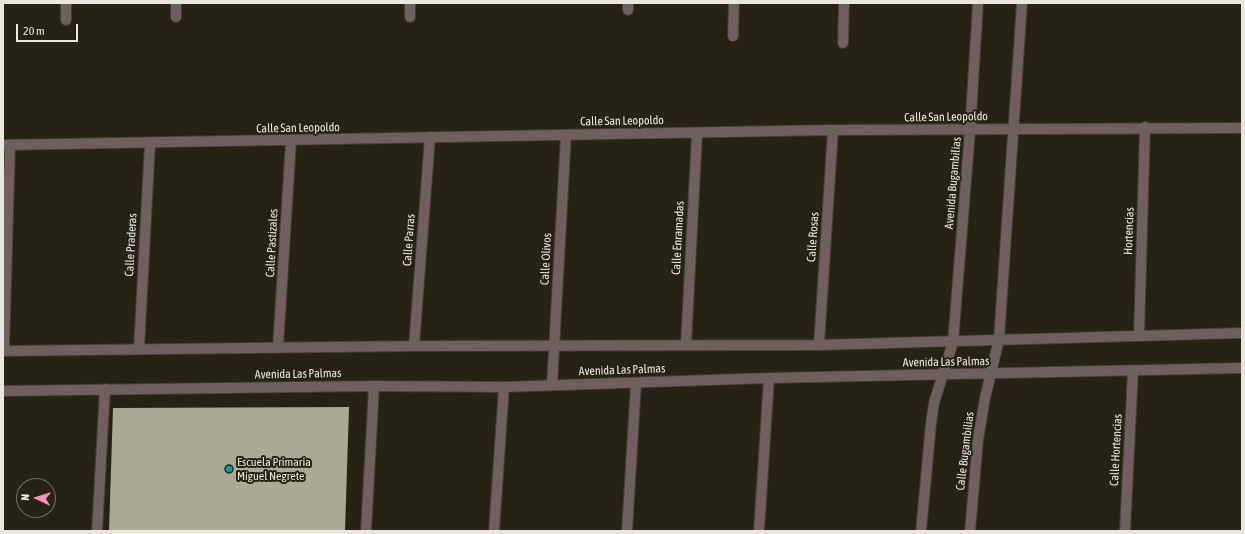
<!DOCTYPE html>
<style>
body{margin:0}
#map{position:relative;width:1245px;height:534px;overflow:hidden;background:#262314;font-family:"Asap Condensed",sans-serif}
canvas{display:block}
.frame{position:absolute;inset:0;border:4px solid #e8e6dd;pointer-events:none}
.north{position:absolute;left:16px;top:478px;width:40px;height:40px;box-sizing:border-box;background:#262314;border:1px solid #747164;border-radius:50%;rotate:274deg;font-size:11px;font-weight:700;line-height:16px;text-align:center;color:#e8e6dd}
.north::after{content:'';display:block;margin:auto;width:14px;height:18px;background:#fb8fc3;clip-path:polygon(50% 0,100% 100%,50% 72%,0 100%)}
.scale{position:absolute;left:16px;top:24px;width:62px;height:18px;box-sizing:border-box;border:2px solid #e8e6dd;border-top:0;padding-left:5px;font-size:12px;line-height:14px;white-space:nowrap;color:#e8e6dd;-webkit-text-stroke:3px #262314;paint-order:stroke}
</style>
<div id="map">
<canvas width="1245" height="534"></canvas>
<div class="frame"></div>
<div class="north">N</div>
<div class="scale">20 m</div>
</div>
<script>
const g = document.querySelector('canvas').getContext('2d');
g.lineJoin = 'round';
function paint(path, color) {
  g.fillStyle = color;
  g.fill(path, 'evenodd');
}
function trace(path, color, width, dash) {
  g.strokeStyle = color;
  g.lineWidth = width;
  g.lineCap = dash ? 'butt' : 'round';
  g.setLineDash(dash || []);
  g.stroke(path);
}
function drawText(font, color, halo, rows, align = 'center') {
  g.font = font + ' "Asap Condensed",sans-serif';
  g.lineWidth = 4;
  g.setLineDash([]);
  g.textBaseline = 'middle';
  g.strokeStyle = halo;
  g.fillStyle = color;
  for (const [text, x, y, turn = 0] of rows) {
    g.save();
    g.translate(x, y);
    g.rotate((+turn || 0) * Math.PI / 180);
    g.textAlign = isNaN(turn) ? turn : align;
    if (halo) g.strokeText(text, 0, 0);
    g.fillText(text, 0, 0);
    g.restore();
  }
}
paint(new Path2D(`
 M 349,407 L 345,531 L 109,531 L 113,408 Z`), '#aba896');
const minor = new Path2D(`
 M 628,10 L 628,3
 M 176,17 L 176,3
 M 410,17 L 410,3
 M 66,20 L 66,3
 M 733,36 L 734,3
 M 843,43 L 844,3
 M 3,145 L 833,130 L 1242,128
 M 1139,336 L 1145,127
 M 686,345 L 697,134
 M 819,345 L 833,130
 M 414,346 L 430,137
 M 278,347 L 291,141
 M 139,349 L 150,143
 M 4,351 L 10,145
 M 552,385 L 566,135
 M 97,531 L 105,389
 M 366,531 L 374,386
 M 494,531 L 504,387
 M 627,531 L 636,383
 M 759,531 L 769,378
 M 921,531 L 931,424 L 934,403 L 953,342 L 970,131 L 978,3
 M 970,531 L 978,440 L 985,398 L 999,339 L 1022,3
 M 1125,531 L 1133,370`);
const tertiary = new Path2D(`
 M 3,351 L 414,346 L 819,345 L 1242,333
 M 3,391 L 374,386 L 504,387 L 769,378 L 1242,368`);
trace(minor, '#413e30', 12);
trace(tertiary, '#413e30', 12);
trace(minor, '#6f5f5e', 10);
trace(tertiary, '#6f5f5e', 10);
for (const [x, y, r, color] of [
 [229,469,4,"#0f9aa8"]
]) {
  const dot = new Path2D();
  dot.arc(x, y, r, 0, 2 * Math.PI);
  g.fillStyle = color;
  g.fill(dot);
  trace(dot, '#262314', 1.5);
}
drawText('12px', '#e8e6dd', '#262314', [
 ["Calle San Leopoldo",946,117,-1],
 ["Calle San Leopoldo",622,121,-1],
 ["Calle San Leopoldo",298,128,-1],
 ["Avenida Bugambilias",953,183,-85],
 ["Hortencias",1129,231,-88],
 ["Calle Rosas",813,237,-86],
 ["Calle Enramadas",678,238,-87],
 ["Calle Parras",409,240,-86],
 ["Calle Pastizales",272,243,-87],
 ["Calle Praderas",131,245,-87],
 ["Calle Olivos",546,259,-87],
 ["Avenida Las Palmas",946,362,-1],
 ["Avenida Las Palmas",622,370,-2],
 ["Avenida Las Palmas",298,374,-1],
 ["Calle Hortencias",1116,450,-87],
 ["Calle Bugambilias",965,451,-83]
]);
drawText('12px', '#e8e6dd', '#262314', [
 ["Escuela Primaria",237,462],
 ["Miguel Negrete",237,476]
], 'left');
</script>
